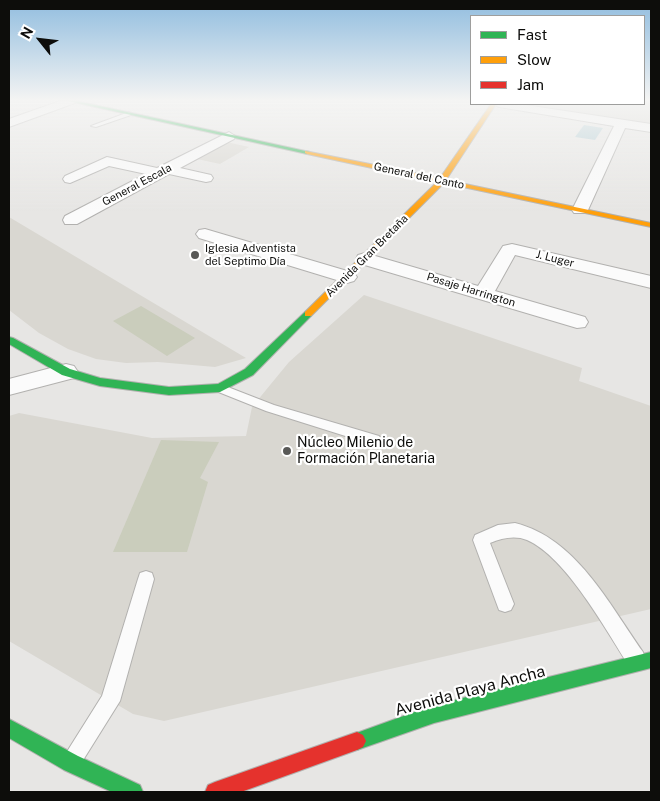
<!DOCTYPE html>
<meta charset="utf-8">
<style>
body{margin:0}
#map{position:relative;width:660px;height:801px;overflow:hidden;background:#e7e6e4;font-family:"Public Sans",sans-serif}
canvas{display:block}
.frame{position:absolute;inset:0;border:10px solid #0d0d0b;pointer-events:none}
.legend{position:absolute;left:470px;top:15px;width:175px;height:90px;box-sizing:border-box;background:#fff;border:1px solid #9e9e9d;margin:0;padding:6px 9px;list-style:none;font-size:15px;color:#0d0d0b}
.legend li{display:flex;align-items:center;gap:10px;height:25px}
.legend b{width:25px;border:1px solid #9e9e9d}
.north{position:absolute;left:15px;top:15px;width:50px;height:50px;-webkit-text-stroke:4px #fff;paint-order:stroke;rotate:299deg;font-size:14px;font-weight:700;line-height:20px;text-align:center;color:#0d0d0b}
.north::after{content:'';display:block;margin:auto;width:18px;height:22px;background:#0d0d0b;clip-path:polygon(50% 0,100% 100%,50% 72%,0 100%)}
</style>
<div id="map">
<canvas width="660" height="801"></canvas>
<div class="frame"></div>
<ul class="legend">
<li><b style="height:6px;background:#30b455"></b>Fast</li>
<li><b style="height:6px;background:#ff9f0a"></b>Slow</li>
<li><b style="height:6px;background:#e5322d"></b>Jam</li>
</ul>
<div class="north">N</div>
</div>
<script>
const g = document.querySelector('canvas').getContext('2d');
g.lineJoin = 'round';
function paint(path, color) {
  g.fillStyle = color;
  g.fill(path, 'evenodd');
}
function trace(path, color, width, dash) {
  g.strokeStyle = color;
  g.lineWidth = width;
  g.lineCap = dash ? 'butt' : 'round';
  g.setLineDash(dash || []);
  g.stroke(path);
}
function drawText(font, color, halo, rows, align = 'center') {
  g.font = font + ' "Public Sans",sans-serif';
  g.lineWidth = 4.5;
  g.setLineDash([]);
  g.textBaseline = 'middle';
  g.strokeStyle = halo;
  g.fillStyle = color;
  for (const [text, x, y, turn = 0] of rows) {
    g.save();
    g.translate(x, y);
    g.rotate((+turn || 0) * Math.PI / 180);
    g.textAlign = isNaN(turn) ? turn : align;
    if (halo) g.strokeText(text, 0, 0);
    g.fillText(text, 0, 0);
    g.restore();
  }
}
paint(new Path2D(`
 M 644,101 L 651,101 L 651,126 L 516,104 L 644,104 Z
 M 227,142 L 249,147 L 220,164 L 197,159 Z
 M 9,217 L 246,358 L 215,367 L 158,362 L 126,363 L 96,359 L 68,349 L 39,333 L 9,310 Z
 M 364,295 L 582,368 L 579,381 L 651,406 L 651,609 L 164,721 L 133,714 L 9,641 L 9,416 L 19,413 L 152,438 L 246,436 L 252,407 L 289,362 Z`), '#d9d7d1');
paint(new Path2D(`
 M 141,306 L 195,338 L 167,356 L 113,321 Z
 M 161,440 L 219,442 L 200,478 L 208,482 L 187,552 L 113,552 Z`), '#cacdbc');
paint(new Path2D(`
 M 584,125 L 603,128 L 595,140 L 575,137 Z`), '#aecad2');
const lane = new Path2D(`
 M 129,112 L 131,115 L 96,127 L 91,126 Z
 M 220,384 L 274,405 L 379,436 L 381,440 L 379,444 L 374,445 L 266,411 L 216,391 L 214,388 L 216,385 Z
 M 515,523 C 576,538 609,604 643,652 L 645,659 L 643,666 L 636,668 L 629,666 C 606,630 566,557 527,540 C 515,535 502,538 490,543 L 514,604 L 511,610 L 505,612 L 499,610 L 473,540 L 475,535 L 498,525 Z
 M 146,571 L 152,573 L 154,579 L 120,701 L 80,765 L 73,768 L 66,765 L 63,758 L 102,696 L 138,579 L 140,573 Z`);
const street = new Path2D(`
 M 60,101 L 77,101 L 75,103 L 9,127 L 9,119 Z
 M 493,104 L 519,104 L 651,124 L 651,132 L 625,128 L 588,210 L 586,213 L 574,213 L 572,210 L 614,126 L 499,107 Z
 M 229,132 L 235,136 L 234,139 L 180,168 L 211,175 L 213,178 L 211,181 L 206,182 L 169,174 L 77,224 L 65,224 L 63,220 L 65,216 L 146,174 L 109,166 L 70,183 L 65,182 L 63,179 L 65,176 L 107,157 L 157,168 Z
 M 205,229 L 354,273 L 357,277 L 354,281 L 347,283 L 340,281 L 199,238 L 196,234 L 199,230 Z
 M 512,244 L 651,276 L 651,288 L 515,255 L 495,291 L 585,317 L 588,322 L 585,327 L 577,328 L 358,263 L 356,259 L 358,255 L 365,253 L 478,286 L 503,246 Z
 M 66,364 L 74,366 L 78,372 L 74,378 L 9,395 L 9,379 Z`);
const fast = new Path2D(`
 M 68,101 L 77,101 L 310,152 L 307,154 Z
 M 308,311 L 311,312 L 311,316 L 253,375 L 220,392 L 169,395 L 100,386 L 62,375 L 9,344 L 9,337 L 13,338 L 70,369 L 100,378 L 169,387 L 218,384 L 245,369 L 305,312 Z
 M 651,652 L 651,668 L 434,723 L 357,750 L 351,747 L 348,741 L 351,735 L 434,705 Z
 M 9,719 L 78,756 L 140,785 L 143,792 L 112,792 L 64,770 L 9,738 Z`);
const slow = new Path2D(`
 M 491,104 L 496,104 L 446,180 L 651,223 L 651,227 L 444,183 L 311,316 L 305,316 L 305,312 L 437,182 L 307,154 L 305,153 L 305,151 L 440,178 Z`);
const jam = new Path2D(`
 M 357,732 L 363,735 L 366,741 L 363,747 L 357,750 L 241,792 L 205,792 L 208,785 L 215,782 Z`);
trace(lane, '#b2b1af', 2);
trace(street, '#b2b1af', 2);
trace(fast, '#b2b1af', 2);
trace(slow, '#b2b1af', 2);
trace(jam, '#b2b1af', 2);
paint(lane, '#fbfbfb');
paint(street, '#fbfbfb');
paint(fast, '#30b455');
paint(slow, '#ff9f0a');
paint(jam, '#e5322d');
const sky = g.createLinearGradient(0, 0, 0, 213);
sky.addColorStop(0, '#91bddf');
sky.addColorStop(0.47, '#f4f4f3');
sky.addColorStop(1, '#f4f4f300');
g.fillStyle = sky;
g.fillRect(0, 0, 660, 213);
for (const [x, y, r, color] of [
 [195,255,5,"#595957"],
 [287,451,5,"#595957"]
]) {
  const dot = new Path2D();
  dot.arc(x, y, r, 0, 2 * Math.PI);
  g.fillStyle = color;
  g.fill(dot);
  trace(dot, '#fff', 2);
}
drawText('11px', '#0d0d0b', '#fff', [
 ["General del Canto",419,176,12],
 ["General Escala",137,185,-28],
 ["Avenida Gran Bretaña",367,256,-45],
 ["J. Luger",555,259,14],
 ["Pasaje Harrington",471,290,17]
]);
drawText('11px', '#0d0d0b', '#fff', [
 ["Iglesia Adventista",205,249],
 ["del Septimo Día",205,262]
], 'left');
drawText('14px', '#0d0d0b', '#fff', [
 ["Núcleo Milenio de",297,443],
 ["Formación Planetaria",297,459]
], 'left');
drawText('16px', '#0d0d0b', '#fff', [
 ["Avenida Playa Ancha",470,691,-15]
]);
</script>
